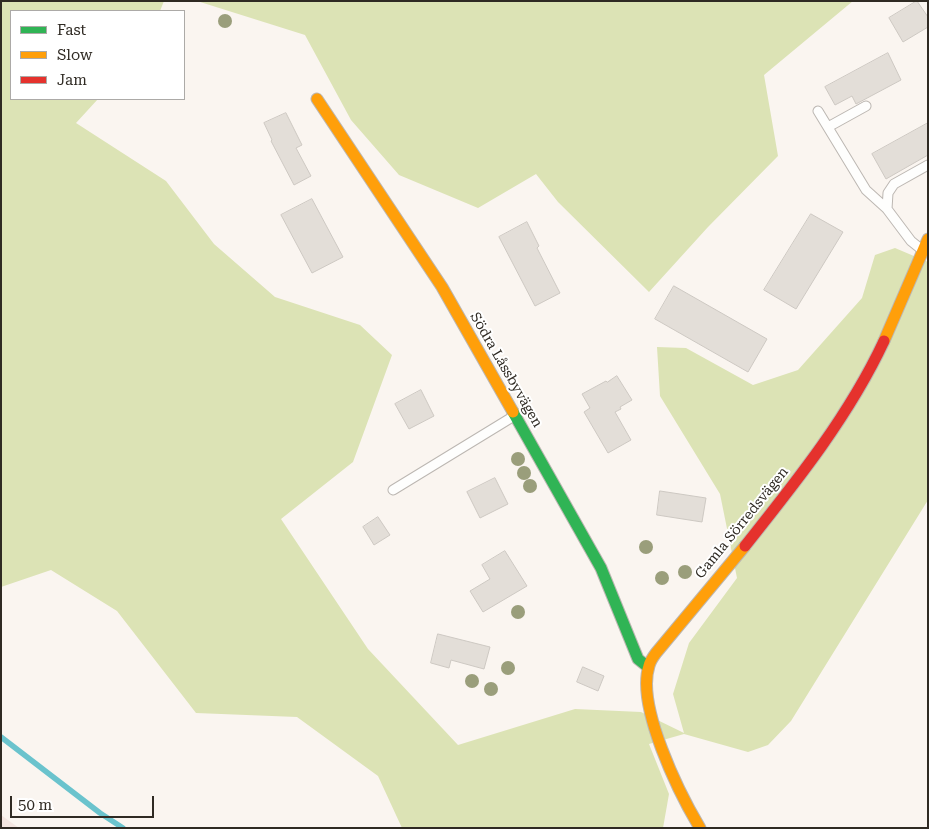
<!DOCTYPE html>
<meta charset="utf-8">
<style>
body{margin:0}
#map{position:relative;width:929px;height:829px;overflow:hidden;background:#faf5f0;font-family:"Roboto Serif",serif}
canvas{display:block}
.frame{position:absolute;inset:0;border:2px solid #2f2a23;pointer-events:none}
.legend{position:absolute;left:10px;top:10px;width:175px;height:90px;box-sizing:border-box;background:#fff;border:1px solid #acaaa7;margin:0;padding:6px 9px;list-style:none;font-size:15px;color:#2f2a23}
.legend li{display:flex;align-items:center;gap:10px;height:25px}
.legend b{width:25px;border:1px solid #acaaa7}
.scale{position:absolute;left:10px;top:796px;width:144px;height:22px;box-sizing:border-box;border:2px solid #2f2a23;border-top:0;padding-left:6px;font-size:15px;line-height:18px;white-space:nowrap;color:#2f2a23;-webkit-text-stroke:4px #fff;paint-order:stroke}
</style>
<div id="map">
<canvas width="929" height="829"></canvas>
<div class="frame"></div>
<ul class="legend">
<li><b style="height:6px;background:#30b455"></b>Fast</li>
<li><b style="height:6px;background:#ff9f0a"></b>Slow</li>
<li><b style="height:6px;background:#e5322d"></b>Jam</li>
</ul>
<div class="scale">50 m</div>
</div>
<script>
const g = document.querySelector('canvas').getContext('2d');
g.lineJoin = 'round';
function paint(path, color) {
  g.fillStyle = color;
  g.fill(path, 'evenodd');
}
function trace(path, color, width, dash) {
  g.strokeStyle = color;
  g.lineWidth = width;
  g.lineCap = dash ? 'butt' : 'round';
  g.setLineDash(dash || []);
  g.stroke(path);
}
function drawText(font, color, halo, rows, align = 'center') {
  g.font = font + ' "Roboto Serif",serif';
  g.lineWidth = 4;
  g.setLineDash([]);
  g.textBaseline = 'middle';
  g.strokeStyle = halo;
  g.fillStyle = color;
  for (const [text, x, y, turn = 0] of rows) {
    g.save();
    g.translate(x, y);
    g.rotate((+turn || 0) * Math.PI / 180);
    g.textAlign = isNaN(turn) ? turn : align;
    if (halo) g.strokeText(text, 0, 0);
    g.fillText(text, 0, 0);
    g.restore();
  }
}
paint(new Path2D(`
 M 1,815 L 19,828 L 1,828 Z`), '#f4e6e1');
paint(new Path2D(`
 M 1,1 L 164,1 L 160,11 L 11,11 L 11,99 L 98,99 L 76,123 L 166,181 L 214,244 L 275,297 L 360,325 L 392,355 L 353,462 L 281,519 L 368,649 L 458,745 L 575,709 L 641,712 L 684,733 L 673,694 L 689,643 L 737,578 L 720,494 L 660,396 L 657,347 L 686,348 L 753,385 L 798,370 L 862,298 L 875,255 L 895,248 L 928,262 L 928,500 L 791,721 L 768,745 L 748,752 L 684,734 L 649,744 L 669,794 L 663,828 L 402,828 L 378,776 L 297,717 L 196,713 L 117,611 L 51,570 L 1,587 Z
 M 197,1 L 853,1 L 764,75 L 778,156 L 708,227 L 649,292 L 558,202 L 536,174 L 478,208 L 399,175 L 351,120 L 305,35 Z`), '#dce3b5');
trace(new Path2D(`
 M 1,737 L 100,813 L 123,828`), '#6ac3cd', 5.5);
const building = new Path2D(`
 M 917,1 L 928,17 L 928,27 L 903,42 L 889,18 Z
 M 888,53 L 901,80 L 856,104 L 852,96 L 835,105 L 825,87 Z
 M 286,113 L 302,145 L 296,148 L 311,176 L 294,185 L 271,141 L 272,140 L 264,123 Z
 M 928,123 L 928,155 L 886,179 L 872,154 Z
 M 312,199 L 343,257 L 312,273 L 281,215 Z
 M 811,214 L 843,232 L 796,309 L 764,290 Z
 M 527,222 L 539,246 L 537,248 L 560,293 L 535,306 L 499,237 Z
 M 674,286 L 767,339 L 748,372 L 655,319 Z
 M 617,376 L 632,400 L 620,407 L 621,409 L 615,412 L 631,440 L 608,453 L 584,412 L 590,408 L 582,394 L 606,381 L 607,382 Z
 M 421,390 L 434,416 L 409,429 L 395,404 Z
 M 495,478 L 508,504 L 480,518 L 467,492 Z
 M 660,491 L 706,498 L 702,522 L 657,515 Z
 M 378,517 L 390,535 L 374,545 L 363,527 Z
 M 505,551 L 527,586 L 483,612 L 470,591 L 490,579 L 482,565 Z
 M 438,634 L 490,647 L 484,669 L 451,660 L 449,668 L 431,663 Z
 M 583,667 L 604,676 L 598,691 L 577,682 Z`);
paint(building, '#e3ded8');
trace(building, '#cdc8c2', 1);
const lane = new Path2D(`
 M 818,111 L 866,190 L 887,209 L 911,241 L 921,249
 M 828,127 L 866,106
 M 887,209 L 888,193 L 894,184 L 928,165
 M 393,490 L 514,416`);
const fast = new Path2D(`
 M 513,412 L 601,568 L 638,659 L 648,667`);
const slow = new Path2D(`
 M 317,99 L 442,287 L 513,412
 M 884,341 L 928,239
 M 700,828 C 679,793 636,706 649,666 C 650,661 653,657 656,653 L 745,546`);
const jam = new Path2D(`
 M 745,546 C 796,482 849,416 884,341`);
trace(lane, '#bcb7b2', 11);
trace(fast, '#bcb7b2', 13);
trace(slow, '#bcb7b2', 13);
trace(jam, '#bcb7b2', 13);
trace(lane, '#fefefd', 9);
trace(fast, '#30b455', 11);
trace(slow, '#ff9f0a', 11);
trace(jam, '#e5322d', 11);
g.fillStyle = '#9a9e7b';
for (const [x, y] of [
 [225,21],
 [518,459],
 [524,473],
 [530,486],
 [646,547],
 [685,572],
 [662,578],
 [518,612],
 [508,668],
 [472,681],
 [491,689]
]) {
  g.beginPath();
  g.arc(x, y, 7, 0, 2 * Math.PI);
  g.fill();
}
drawText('14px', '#2f2a23', '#fff', [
 ["Södra Låssbyvägen",506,370,60],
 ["Gamla Sörredsvägen",742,523,-51]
]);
</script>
